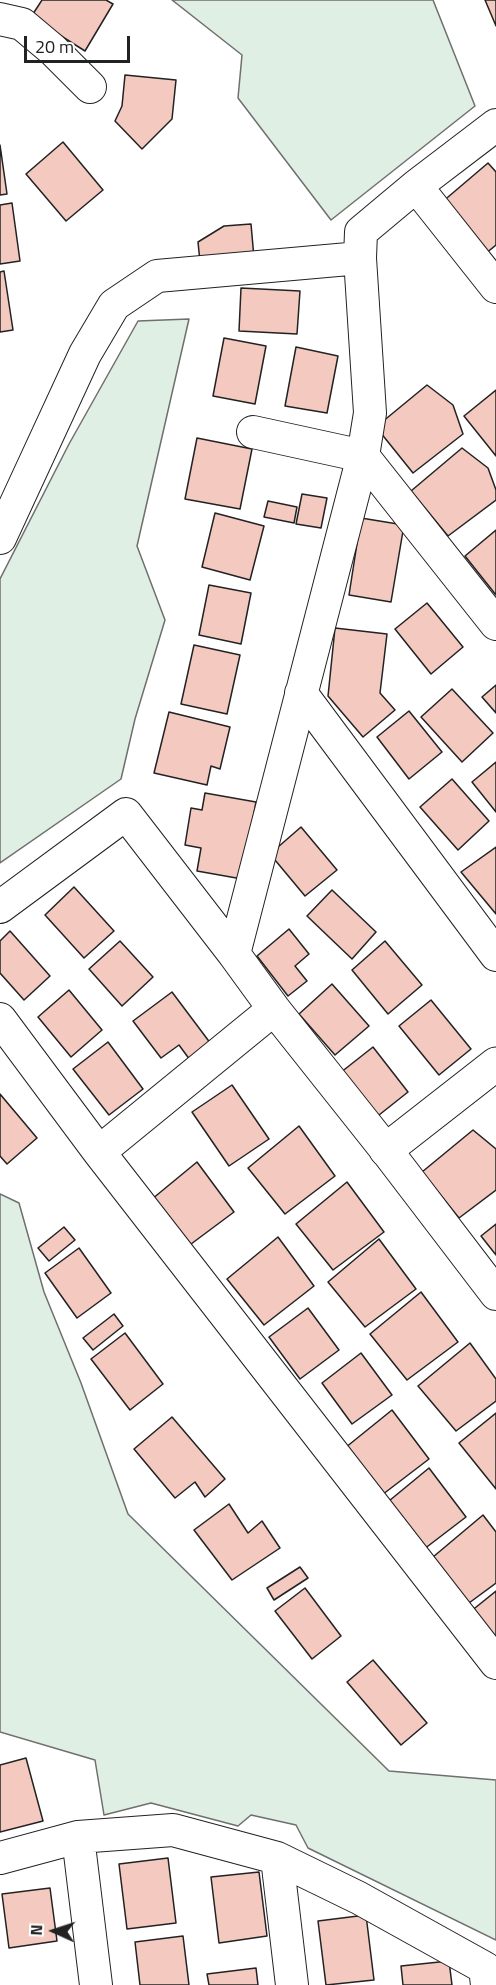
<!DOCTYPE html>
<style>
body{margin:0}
#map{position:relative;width:496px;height:1985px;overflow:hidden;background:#fff;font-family:"Titillium Web",sans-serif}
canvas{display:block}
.north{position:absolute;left:24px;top:1901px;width:60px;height:60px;-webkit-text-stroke:4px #fff;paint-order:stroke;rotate:273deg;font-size:16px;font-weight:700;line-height:24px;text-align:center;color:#222}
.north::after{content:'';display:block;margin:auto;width:21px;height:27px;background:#222;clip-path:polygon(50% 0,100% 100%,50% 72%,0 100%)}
.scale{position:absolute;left:24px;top:36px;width:106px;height:27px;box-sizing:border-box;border:3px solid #222;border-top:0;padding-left:8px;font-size:18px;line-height:21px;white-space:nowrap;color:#222;-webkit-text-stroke:4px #fff;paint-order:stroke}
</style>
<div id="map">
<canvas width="496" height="1985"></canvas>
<div class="north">N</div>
<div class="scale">20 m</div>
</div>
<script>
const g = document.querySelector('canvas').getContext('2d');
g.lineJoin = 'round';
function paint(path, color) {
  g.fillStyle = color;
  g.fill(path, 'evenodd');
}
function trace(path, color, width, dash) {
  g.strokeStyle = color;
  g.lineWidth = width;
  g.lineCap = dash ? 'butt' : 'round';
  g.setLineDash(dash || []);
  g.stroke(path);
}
const green = new Path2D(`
 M 172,0 L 433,0 L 475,106 L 331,220 L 238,98 L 242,55 Z
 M 189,319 L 137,546 L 165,620 L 135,719 L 121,779 L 0,863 L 0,579 L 69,444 L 138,321 Z
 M 0,1194 L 19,1203 L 44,1292 L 81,1383 L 128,1514 L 389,1771 L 496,1780 L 496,1940 L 308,1848 L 296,1825 L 251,1815 L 238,1826 L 151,1803 L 104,1815 L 95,1760 L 0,1732 Z`);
paint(green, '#e0efe3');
trace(green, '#6f6f6f', 1.5);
const building = new Path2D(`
 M 42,0 L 106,0 L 113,4 L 85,51 L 31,17 Z
 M 485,0 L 496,0 L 496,26 Z
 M 125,75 L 176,80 L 172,119 L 142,149 L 115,121 L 122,106 Z
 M 63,142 L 103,190 L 66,221 L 26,174 Z
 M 0,145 L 7,194 L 0,195 Z
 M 488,163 L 496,172 L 496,245 L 485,254 L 441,203 Z
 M 12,203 L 20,261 L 0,264 L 0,205 Z
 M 251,224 L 254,258 L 200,262 L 198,242 L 224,226 Z
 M 4,271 L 13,330 L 0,332 L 0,272 Z
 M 241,288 L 300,291 L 297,334 L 239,331 Z
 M 224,338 L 266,346 L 255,404 L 213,396 Z
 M 296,347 L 338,356 L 327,413 L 285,406 Z
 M 427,385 L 453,405 L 463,434 L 413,473 L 376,427 Z
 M 496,390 L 496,456 L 464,416 Z
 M 197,438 L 252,449 L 240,509 L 185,499 Z
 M 462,448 L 488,468 L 496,490 L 496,500 L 448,536 L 411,491 Z
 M 302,494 L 327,498 L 321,528 L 296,524 Z
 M 268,501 L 297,507 L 294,523 L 264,517 Z
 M 215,513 L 264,526 L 250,580 L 202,567 Z
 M 361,518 L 404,525 L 391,602 L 349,595 Z
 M 496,530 L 496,595 L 465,556 Z
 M 209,585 L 251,593 L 241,644 L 199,635 Z
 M 427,603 L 463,647 L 431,674 L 395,629 Z
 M 335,628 L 387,634 L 380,693 L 395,710 L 363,737 L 328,696 Z
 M 194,645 L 240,655 L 227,714 L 181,704 Z
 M 496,685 L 496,713 L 482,697 Z
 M 452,689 L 493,733 L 462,762 L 421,717 Z
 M 409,711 L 442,752 L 409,779 L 377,737 Z
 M 169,712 L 230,727 L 220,769 L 211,766 L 207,785 L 154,773 Z
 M 496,762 L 496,812 L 472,782 Z
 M 452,779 L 489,821 L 458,850 L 420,807 Z
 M 205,793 L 256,802 L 242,879 L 197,871 L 201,848 L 185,845 L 191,808 L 202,810 Z
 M 301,827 L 337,870 L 305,896 L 270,854 Z
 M 496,847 L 496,914 L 461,872 Z
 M 74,887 L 114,931 L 84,958 L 45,915 Z
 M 332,890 L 376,932 L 352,959 L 307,916 Z
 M 289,929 L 309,954 L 295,966 L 307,981 L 288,996 L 257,956 Z
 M 10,931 L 50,976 L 24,1000 L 0,973 L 0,941 Z
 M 120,941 L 153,977 L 122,1006 L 89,969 Z
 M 385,941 L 422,985 L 388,1014 L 352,970 Z
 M 332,984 L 369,1026 L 335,1055 L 299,1014 Z
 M 69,990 L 102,1030 L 71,1057 L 38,1017 Z
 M 172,992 L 211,1044 L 190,1060 L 179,1045 L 161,1058 L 133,1021 Z
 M 431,1000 L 471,1049 L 439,1075 L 399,1026 Z
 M 108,1042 L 143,1089 L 109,1115 L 73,1069 Z
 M 373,1047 L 408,1092 L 374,1119 L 340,1073 Z
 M 232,1085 L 269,1139 L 229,1166 L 192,1112 Z
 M 0,1094 L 37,1138 L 7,1164 L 0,1156 Z
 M 299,1126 L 335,1176 L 285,1214 L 248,1168 Z
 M 473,1130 L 496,1149 L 496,1190 L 459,1218 L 422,1172 Z
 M 197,1162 L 234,1212 L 183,1250 L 146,1204 Z
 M 347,1182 L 384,1232 L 333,1270 L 296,1224 Z
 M 496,1224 L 496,1255 L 481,1236 Z
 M 64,1227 L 75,1240 L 49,1261 L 38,1248 Z
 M 278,1237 L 314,1286 L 264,1325 L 227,1279 Z
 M 379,1239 L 416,1289 L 365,1327 L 328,1282 Z
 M 79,1248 L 111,1293 L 77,1318 L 45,1273 Z
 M 421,1292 L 458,1342 L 407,1380 L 370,1334 Z
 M 308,1308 L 339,1350 L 300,1379 L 269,1337 Z
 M 114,1314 L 123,1326 L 93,1350 L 83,1338 Z
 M 125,1333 L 163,1384 L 130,1410 L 91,1359 Z
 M 470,1343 L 496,1379 L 496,1401 L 456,1431 L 418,1386 Z
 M 361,1353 L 392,1395 L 352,1424 L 322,1383 Z
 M 392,1410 L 429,1459 L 378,1498 L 340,1452 Z
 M 496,1413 L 496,1489 L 459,1443 Z
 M 172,1417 L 225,1479 L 205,1497 L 195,1482 L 175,1498 L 134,1449 Z
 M 429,1468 L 466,1517 L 415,1556 L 378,1510 Z
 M 229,1504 L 248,1533 L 262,1521 L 280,1548 L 232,1580 L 194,1530 Z
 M 483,1515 L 496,1532 L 496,1583 L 469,1603 L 433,1557 Z
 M 300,1567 L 308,1578 L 274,1600 L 267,1588 Z
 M 305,1588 L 341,1636 L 312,1659 L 275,1611 Z
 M 496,1591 L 496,1644 L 470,1612 Z
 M 373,1660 L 427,1723 L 401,1745 L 347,1682 Z
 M 26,1758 L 43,1821 L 0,1832 L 0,1765 Z
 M 168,1858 L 176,1923 L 127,1929 L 119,1864 Z
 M 259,1872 L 267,1936 L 219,1943 L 211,1877 Z
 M 50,1888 L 57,1941 L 9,1948 L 2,1894 Z
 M 366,1915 L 374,1980 L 326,1985 L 318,1921 Z
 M 183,1936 L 189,1985 L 140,1985 L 135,1942 Z
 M 449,1961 L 452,1985 L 403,1985 L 401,1966 Z
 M 256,1968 L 258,1985 L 209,1985 L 207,1974 Z`);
paint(building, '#f3c9c0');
trace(building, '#222', 1.5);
const street = new Path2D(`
 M 0,19 L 22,24 L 53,50 L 90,87
 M 496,125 L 416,186 L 361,232 L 360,258 L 370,413 L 363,456 L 234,954 L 274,1009 L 386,1150 L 496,1294
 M 416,186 L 496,287
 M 253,432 L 363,456 L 496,624
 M 0,538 L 85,354 L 114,305 L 157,276 L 360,258
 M 301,693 L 496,955
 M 0,907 L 126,814 L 234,954
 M 0,1019 L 99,1152 L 496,1663
 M 99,1152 L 274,1009
 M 78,1837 L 96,1985
 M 0,1858 L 78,1837 L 173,1830 L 277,1858 L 359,1898 L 485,1968 L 487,1985
 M 277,1858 L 292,1985`);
const secondary = new Path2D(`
 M 386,1150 L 496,1064`);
trace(street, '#222', 34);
trace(secondary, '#222', 35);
trace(street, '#fff', 32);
trace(secondary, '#fff', 33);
</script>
